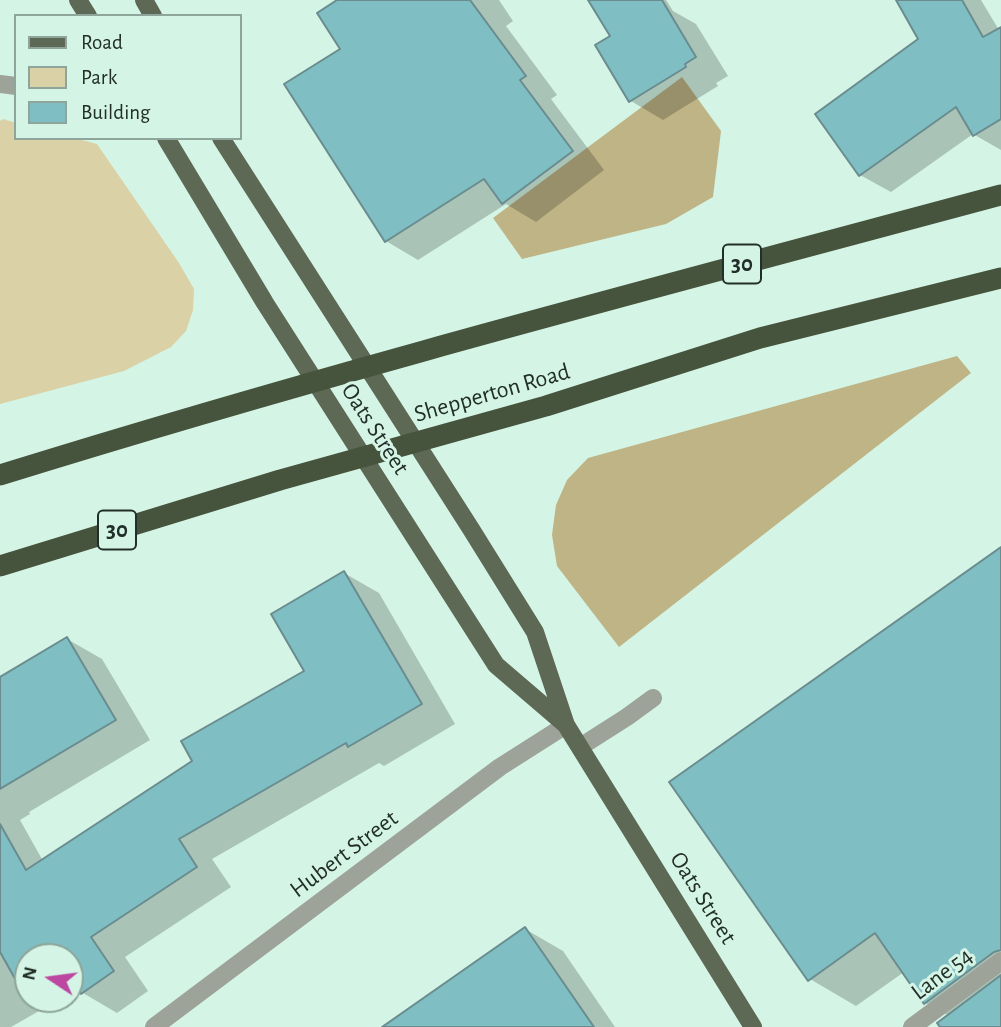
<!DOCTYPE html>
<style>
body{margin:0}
#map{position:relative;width:1001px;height:1027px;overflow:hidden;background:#d4f4e5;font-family:"Alegreya Sans",sans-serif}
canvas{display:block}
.legend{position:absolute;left:14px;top:14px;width:228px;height:126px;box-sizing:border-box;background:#d4f4e5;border:2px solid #8da59a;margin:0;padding:9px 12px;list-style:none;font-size:21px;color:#222e29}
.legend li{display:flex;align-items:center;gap:14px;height:35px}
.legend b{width:35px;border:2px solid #8da59a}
.north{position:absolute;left:14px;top:943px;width:70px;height:70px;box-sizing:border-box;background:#d4f4e5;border:2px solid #8da59a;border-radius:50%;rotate:283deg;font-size:19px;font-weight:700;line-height:28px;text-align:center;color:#222e29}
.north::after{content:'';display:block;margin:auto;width:24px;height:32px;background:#bc48a1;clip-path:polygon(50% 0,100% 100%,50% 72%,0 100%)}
</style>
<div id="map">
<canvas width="1001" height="1027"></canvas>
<ul class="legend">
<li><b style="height:9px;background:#5d6855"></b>Road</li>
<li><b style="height:19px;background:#dad1a6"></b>Park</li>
<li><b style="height:19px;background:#7fbec2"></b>Building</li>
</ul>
<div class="north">N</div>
</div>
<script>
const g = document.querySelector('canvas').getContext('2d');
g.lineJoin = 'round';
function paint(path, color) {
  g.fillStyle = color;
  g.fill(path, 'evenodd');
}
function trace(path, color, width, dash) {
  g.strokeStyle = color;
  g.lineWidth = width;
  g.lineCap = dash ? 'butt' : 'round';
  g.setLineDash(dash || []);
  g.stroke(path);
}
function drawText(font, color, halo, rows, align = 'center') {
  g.font = font + ' "Alegreya Sans",sans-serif';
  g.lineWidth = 6;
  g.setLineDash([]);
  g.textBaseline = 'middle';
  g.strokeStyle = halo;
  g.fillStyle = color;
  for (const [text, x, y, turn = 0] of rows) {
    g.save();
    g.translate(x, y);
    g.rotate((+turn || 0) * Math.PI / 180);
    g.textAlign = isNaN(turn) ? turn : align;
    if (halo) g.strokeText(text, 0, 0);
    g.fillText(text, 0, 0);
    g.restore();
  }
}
paint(new Path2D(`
 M 3,119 L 16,123 L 16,138 L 74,138 L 97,144 L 179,263 L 194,289 L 193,310 L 186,331 L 171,347 L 124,371 L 0,404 L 0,121 Z`), '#dad1a6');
paint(new Path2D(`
 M 682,77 L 721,131 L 713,197 L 666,224 L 522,259 L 493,218 Z
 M 957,356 L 971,373 L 619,647 L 557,566 L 552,535 L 556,505 L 567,480 L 588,458 Z`), '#beb485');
paint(new Path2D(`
 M 341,0 L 499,0 L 513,21 L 506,26 L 557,95 L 551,99 L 604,170 L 536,222 L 506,204 L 418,260 L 386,241 L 342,49 Z
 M 590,0 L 666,0 L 673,11 L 696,24 L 728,76 L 716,83 L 718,86 L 663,120 L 631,101 L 612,37 Z
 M 922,0 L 981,0 L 999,30 L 1001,29 L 1001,150 L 973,134 L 891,192 L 860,175 L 920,40 Z
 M 1001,549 L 1001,1027 L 942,1027 L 949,1016 L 925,1003 L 904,972 L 856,1006 L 810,979 Z
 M 344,573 L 379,593 L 455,724 L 384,766 L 379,763 L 212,859 L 231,887 L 125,957 L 148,991 L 117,1013 L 83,993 L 80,988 L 70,993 L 70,957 L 28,957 L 28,999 L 60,999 L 11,1027 L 0,1027 L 0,679 L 67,639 L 102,659 L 150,740 L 29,812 L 30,814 L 20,820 L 43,861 L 194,762 L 306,671 Z
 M 525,929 L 563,951 L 615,1027 L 385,1027 Z`), '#0003');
const building = new Path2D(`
 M 337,0 L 470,0 L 526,76 L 520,80 L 573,151 L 502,204 L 484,179 L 385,242 L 284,84 L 340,49 L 317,13 Z
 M 588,0 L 662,0 L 696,57 L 685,64 L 686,67 L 629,102 L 595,45 L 610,36 Z
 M 896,0 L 962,0 L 983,37 L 1001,27 L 1001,119 L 973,136 L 956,107 L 859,176 L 815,114 L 918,39 Z
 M 1001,547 L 1001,950 L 994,952 L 924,1004 L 875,933 L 808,981 L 669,782 Z
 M 344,571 L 422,704 L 348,747 L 346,743 L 179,839 L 197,867 L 91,937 L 114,971 L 81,994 L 70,977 L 70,957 L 28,957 L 28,978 L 18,984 L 0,952 L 0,824 L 26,870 L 192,761 L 181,741 L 304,671 L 271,614 Z
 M 67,637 L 116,720 L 0,789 L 0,677 Z
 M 525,927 L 594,1027 L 382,1027 Z
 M 1001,975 L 1001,1027 L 940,1027 L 937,1023 Z`);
paint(building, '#7fbec2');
trace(building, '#6a8c8e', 2);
trace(new Path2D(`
 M 0,84 L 16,86
 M 580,747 L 627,717 L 653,698
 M 154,1027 L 500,767 L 566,725
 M 912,1027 L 1001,961`), '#9da398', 18);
trace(new Path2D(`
 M 78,0 L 88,16
 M 144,0 L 153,16
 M 166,138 L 265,303 L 496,665 L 566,725
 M 221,138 L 471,529 L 535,632 L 566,725 L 753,1027`), '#5d6855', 18);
trace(new Path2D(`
 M 0,475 C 331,372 666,285 1001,195
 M 0,566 L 280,480 L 546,406 L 760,338 L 1001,278`), '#46533d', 21);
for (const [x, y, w] of [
 [742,264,38],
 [117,530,38]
]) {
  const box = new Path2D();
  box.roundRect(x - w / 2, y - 19.5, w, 39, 5);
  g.fillStyle = '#d4f4e5';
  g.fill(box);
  trace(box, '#222e29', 2);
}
drawText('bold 23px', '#222e29', null, [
 ["30",742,264],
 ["30",117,530]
]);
drawText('24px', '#222e29', '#d4f4e5', [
 ["Shepperton Road",492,393,-16],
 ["Oats Street",375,429,57],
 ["Hubert Street",344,854,-37],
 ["Oats Street",703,898,58],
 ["Lane 54",942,974,-37]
]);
</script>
